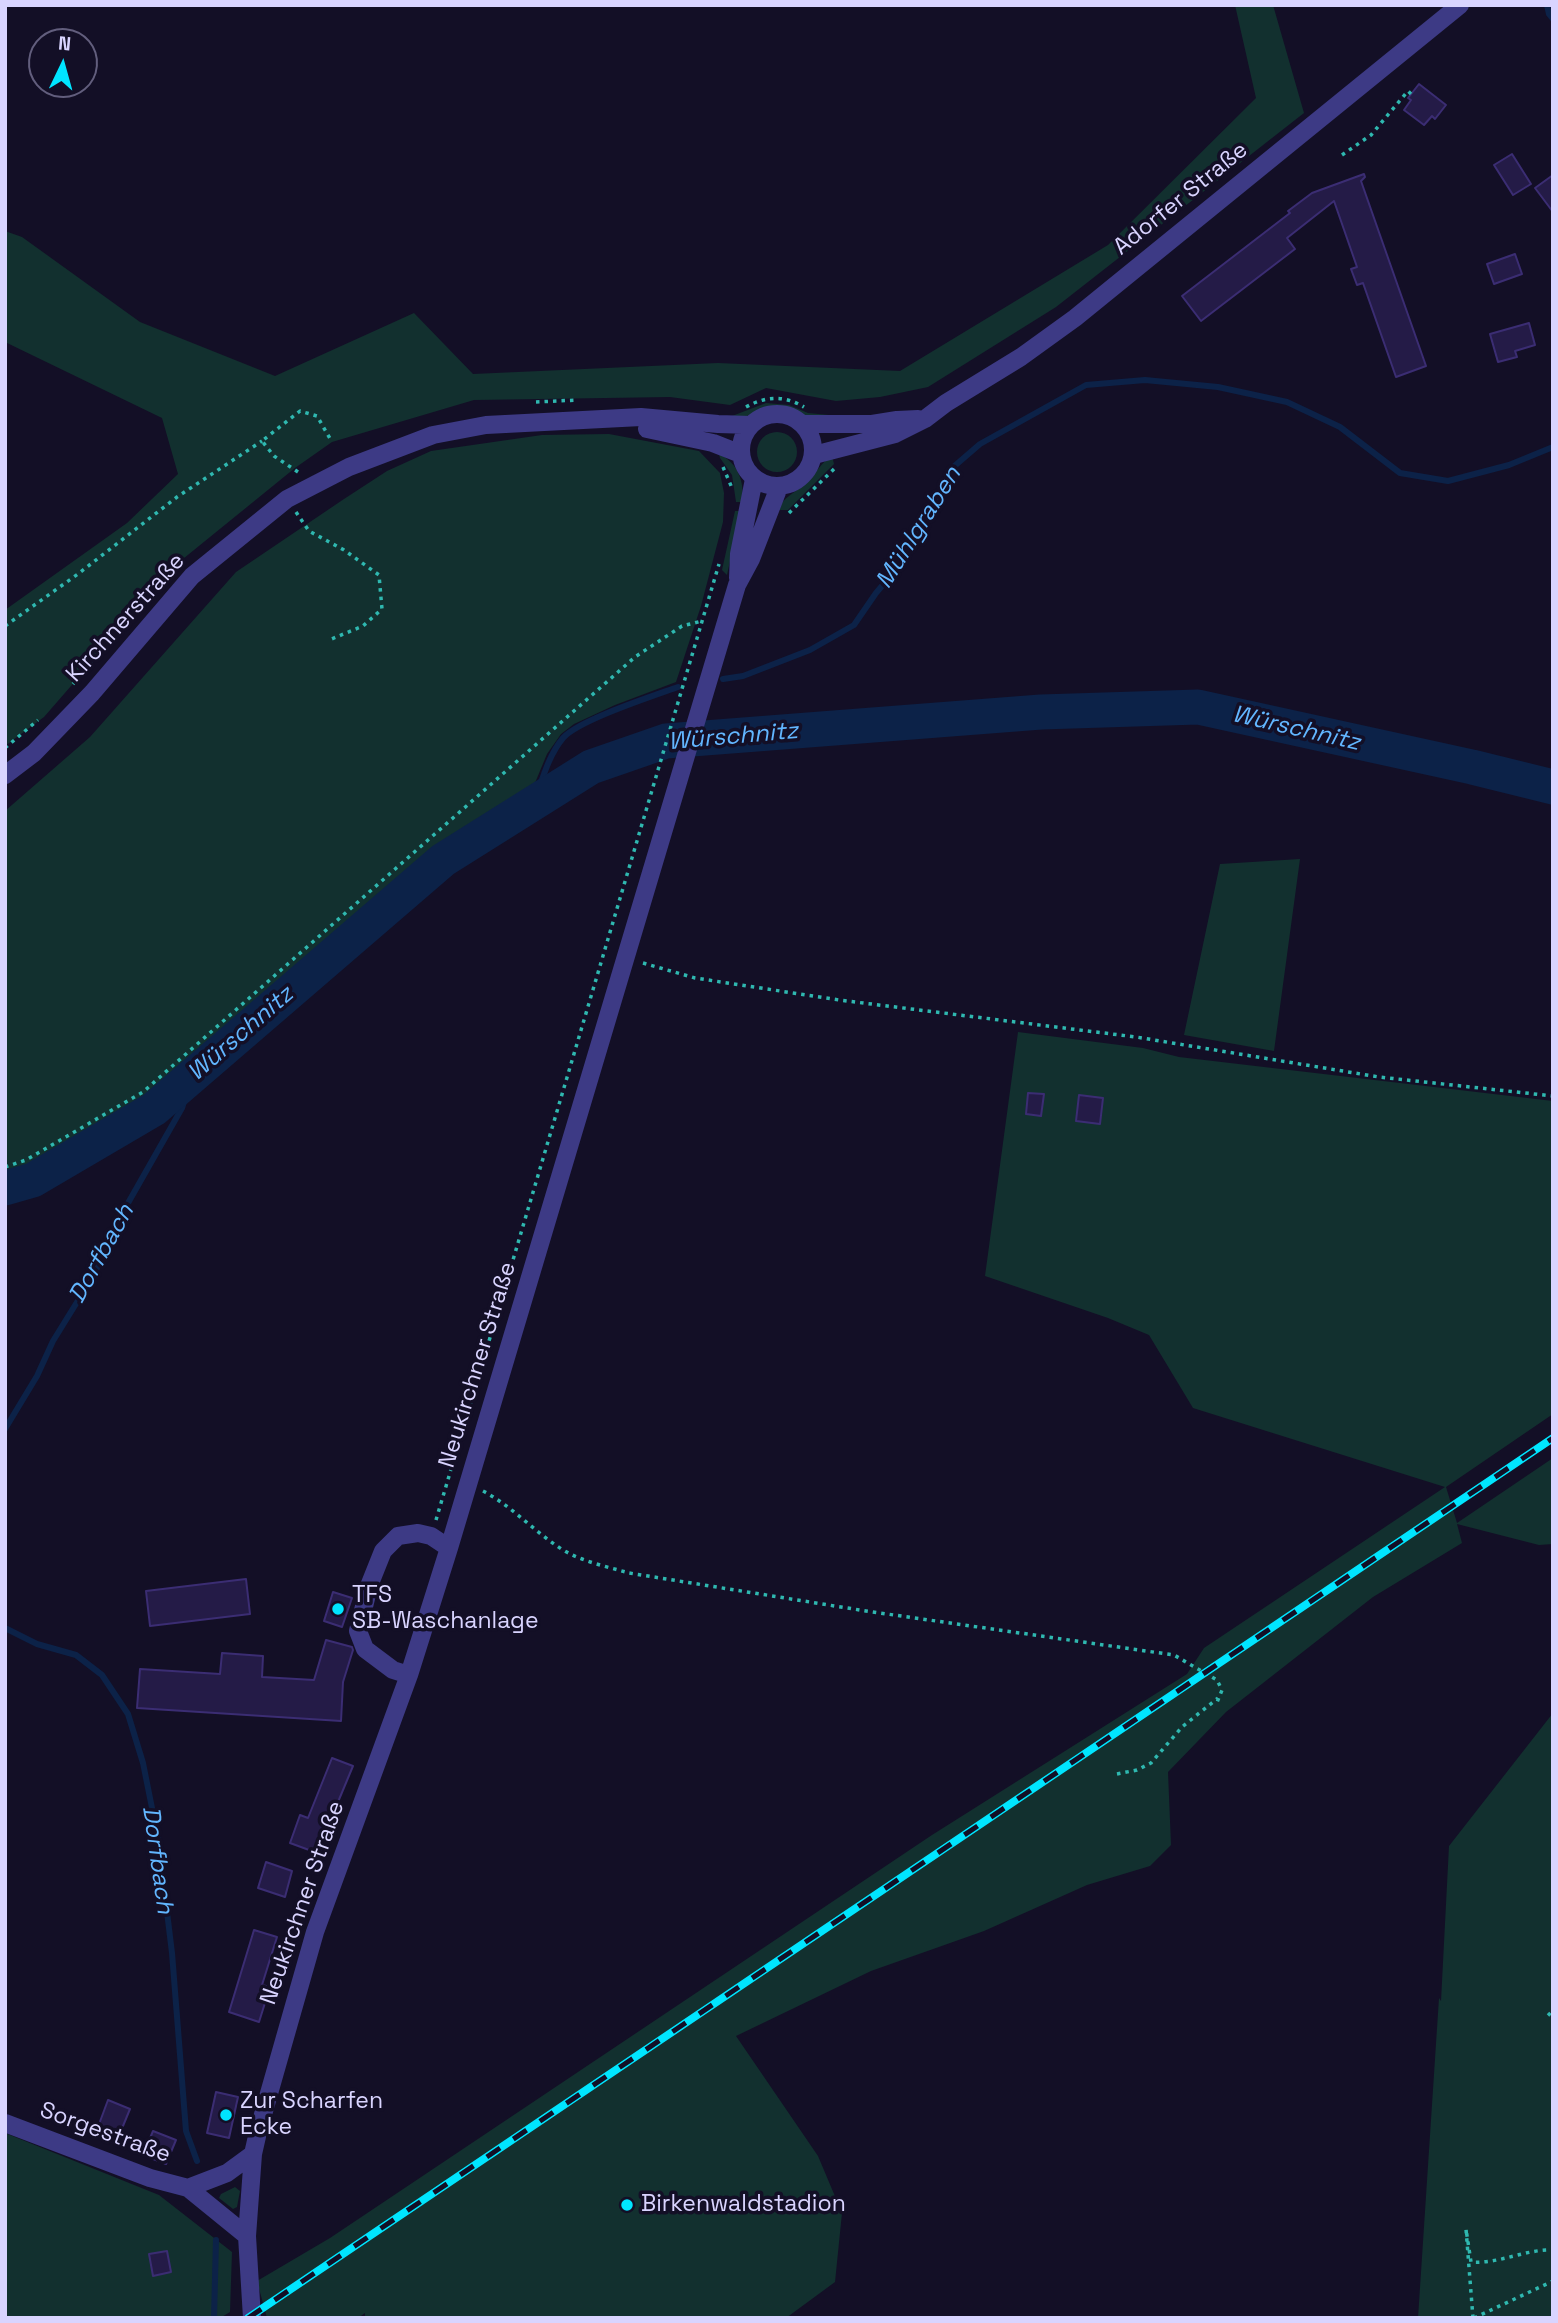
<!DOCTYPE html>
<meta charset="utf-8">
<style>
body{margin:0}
#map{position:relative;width:1558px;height:2323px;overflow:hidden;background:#130f26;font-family:"Space Grotesk",sans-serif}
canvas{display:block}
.frame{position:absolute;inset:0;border:7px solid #d9d4ff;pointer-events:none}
.north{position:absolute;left:28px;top:28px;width:70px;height:70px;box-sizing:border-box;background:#130f26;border:2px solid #625e7d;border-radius:50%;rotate:5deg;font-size:19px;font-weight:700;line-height:28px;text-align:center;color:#d9d4ff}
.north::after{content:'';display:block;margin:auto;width:24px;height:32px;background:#00e5ff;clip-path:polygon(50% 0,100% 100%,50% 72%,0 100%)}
</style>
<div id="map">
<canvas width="1558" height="2323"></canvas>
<div class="frame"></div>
<div class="north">N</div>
</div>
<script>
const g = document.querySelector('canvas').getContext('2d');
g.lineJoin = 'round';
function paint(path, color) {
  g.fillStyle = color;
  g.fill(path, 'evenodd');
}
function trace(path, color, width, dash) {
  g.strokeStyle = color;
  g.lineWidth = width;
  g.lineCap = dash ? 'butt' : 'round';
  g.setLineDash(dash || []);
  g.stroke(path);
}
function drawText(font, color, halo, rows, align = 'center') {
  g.font = font + ' "Space Grotesk",sans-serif';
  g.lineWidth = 7;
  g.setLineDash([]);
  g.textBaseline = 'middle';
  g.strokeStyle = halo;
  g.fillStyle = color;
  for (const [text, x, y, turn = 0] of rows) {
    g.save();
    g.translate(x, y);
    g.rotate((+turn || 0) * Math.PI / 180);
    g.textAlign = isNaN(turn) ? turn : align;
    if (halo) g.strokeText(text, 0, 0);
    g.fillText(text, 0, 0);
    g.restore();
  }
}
paint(new Path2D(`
 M 1235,5 L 1273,5 L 1304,113 L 1056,307 L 928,387 L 880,397 L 836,401 L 766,388 L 730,405 L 670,397 L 474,400 L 332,442 L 295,468 L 178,563 L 44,717 L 5,746 L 5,610 L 127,523 L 178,474 L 162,418 L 5,342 L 5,231 L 22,237 L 140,322 L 275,376 L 414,313 L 473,374 L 718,363 L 900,371 L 1108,245 L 1256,98 Z
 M 766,403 L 789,405 L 808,413 L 829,415 C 822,416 813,419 807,418 C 793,415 784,406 769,408 C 753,410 751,420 732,416 Z
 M757 452a20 20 0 1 1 40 0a20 20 0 1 1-40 0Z
 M 609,434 L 699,451 L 720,473 L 724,493 L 723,522 L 701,606 L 676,682 L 615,705 L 574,724 L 561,734 L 547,754 L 530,795 L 412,880 L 285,993 L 152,1106 L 31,1175 L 5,1183 L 5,811 L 90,737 L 236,572 L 344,499 L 387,471 L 431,451 L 542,435 Z
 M 719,454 C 738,463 745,482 742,502 L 736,502 L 732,475 L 720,458 Z
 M 832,456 L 834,464 L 788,510 L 777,510 C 786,494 798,492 809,480 C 818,470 821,463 832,456 Z
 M 735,511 L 741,511 L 727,575 L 722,570 Z
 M 1300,859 L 1274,1051 L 1184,1035 L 1220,864 Z
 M 1018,1032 L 1143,1048 L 1179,1057 L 1553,1101 L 1553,1414 L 1446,1487 L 1457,1523 L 1553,1458 L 1553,1544 L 1539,1545 L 1457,1524 L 1462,1543 L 1373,1597 L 1226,1712 L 1168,1772 L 1171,1845 L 1150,1866 L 1087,1885 L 984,1931 L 871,1971 L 736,2036 L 818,2156 L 842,2213 L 835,2282 L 786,2318 L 365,2318 L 365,2313 L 358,2318 L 267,2318 L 257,2281 L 330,2238 L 932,1835 L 1187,1674 L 1204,1648 L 1445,1487 L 1193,1408 L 1149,1335 L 1108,1318 L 985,1276 Z
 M 1553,1713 L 1553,2318 L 1418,2318 L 1439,1998 L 1441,2001 L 1449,1846 Z
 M 5,2133 L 159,2195 L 232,2252 L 230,2312 L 220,2318 L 5,2318 Z
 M 235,2187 L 240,2191 L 237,2207 L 233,2209 L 219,2198 L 221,2194 Z`), '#12302f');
trace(new Path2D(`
 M 1547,5 L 1549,14 L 1553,19
 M 723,679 L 743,676 L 810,650 L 854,625 L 876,593 L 905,559 L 951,469 L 980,444 L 1086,385 L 1145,380 L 1218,387 L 1287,402 L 1340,427 L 1400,473 L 1448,481 L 1509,465 L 1553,447
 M 534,803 C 542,781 548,756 563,738 C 579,720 653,696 678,687
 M 5,1429 L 37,1376 L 53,1341 L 95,1273 L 111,1233 L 182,1108 L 192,1076
 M 5,1628 L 37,1644 L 76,1655 L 102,1675 L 128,1714 L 143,1763 L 158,1838 L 172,1953 L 186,2131 L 197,2161
 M 214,2318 L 216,2240`), '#0c2248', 6);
trace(new Path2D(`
 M 5,1188 L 33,1180 L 154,1109 L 443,860 L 591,767 L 666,741 L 1041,712 L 1198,707 L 1472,767 L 1553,787`), '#0c2248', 35);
const building = new Path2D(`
 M 1419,84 L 1446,105 L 1435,119 L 1432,116 L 1424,125 L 1404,110 L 1411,100 L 1408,98 Z
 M 1512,154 L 1531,184 L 1513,195 L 1494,165 Z
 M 1364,174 L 1365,177 L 1361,181 L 1426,366 L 1396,377 L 1363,283 L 1357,285 L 1351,269 L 1357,267 L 1334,201 L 1287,238 L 1295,249 L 1201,321 L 1182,296 L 1290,213 L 1288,211 L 1312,193 Z
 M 1553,175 L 1553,212 L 1535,188 Z
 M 1515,254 L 1522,274 L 1494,284 L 1487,264 Z
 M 1529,323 L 1535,345 L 1515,351 L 1517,357 L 1498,362 L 1490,334 Z
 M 1028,1093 L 1044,1094 L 1041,1116 L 1026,1114 Z
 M 1079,1095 L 1103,1098 L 1100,1124 L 1076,1121 Z
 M 246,1579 L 250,1614 L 150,1626 L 146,1591 Z
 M 333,1592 L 352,1598 L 342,1627 L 324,1621 Z
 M 326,1640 L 352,1647 L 353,1650 L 343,1682 L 341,1721 L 137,1708 L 140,1669 L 220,1674 L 222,1653 L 263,1656 L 262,1677 L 314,1680 Z
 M 332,1758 L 353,1766 L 328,1826 L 331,1827 L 320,1854 L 290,1843 L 300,1815 L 308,1818 Z
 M 266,1862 L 292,1871 L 285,1897 L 258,1888 Z
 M 254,1930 L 277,1937 L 262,1985 L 270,1987 L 259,2022 L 229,2012 Z
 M 216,2092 L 238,2097 L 229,2138 L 207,2133 Z
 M 108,2100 L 130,2109 L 116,2143 L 95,2135 Z
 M 153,2131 L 176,2140 L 166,2164 L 143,2155 Z
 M 167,2251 L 171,2272 L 153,2276 L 149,2254 Z`);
paint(building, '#241b47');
trace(building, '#3b2d73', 2);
trace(new Path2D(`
 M 1342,155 L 1371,135 L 1408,91 L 1411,94
 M 536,402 L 578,400
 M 746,407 C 766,396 784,395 804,407
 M 723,467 L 732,488
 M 298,472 L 274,456 L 262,441 L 300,411 L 317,416 L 332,442
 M 296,512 L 309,531 L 344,550 L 379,575 L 382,609 L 363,626 L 329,640
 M 789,513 L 834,469
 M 5,626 L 78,574 L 177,497 L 262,441
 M 73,684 L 145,600
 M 5,748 L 38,720
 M 643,963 L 695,978 L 839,1000 L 1136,1037 L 1379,1077 L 1553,1096
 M 5,1167 L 26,1160 L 143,1092 L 635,657 L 682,626 L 702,621
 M 483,1491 C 510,1505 532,1529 557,1546 C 578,1561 605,1566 629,1573 L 866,1611 L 1174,1655 L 1217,1680 L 1222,1690 L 1216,1705
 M 436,1520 L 719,564
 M 1117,1774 L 1137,1770 L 1151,1763 L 1182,1727 L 1218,1698
 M 1548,2013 L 1553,2018
 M 1473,2318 L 1466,2229 L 1471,2262 C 1500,2264 1525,2249 1553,2250
 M 1474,2318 L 1553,2281`), '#2fb8b0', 3.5, [3.5, 5]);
trace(new Path2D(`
 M741 450a36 36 0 1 1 72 0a36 36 0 1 1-72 0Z
 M 803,424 L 872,424 L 897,420 L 918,419
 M 647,429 L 713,443 L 741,454
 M 814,455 L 895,434 L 925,419 L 946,403 L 1021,357 L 1075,318 L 1460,5
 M 738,578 L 739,554 L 754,479
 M 5,775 L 34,753 L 92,693 L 192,576 L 287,499 L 349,467 L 433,435 L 486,425 L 641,417 L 718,424 L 751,425
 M 409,1675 L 393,1670 L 365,1649 L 358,1631 L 369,1586 L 383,1551 L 398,1536 L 418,1533 L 431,1536 L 449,1548
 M 5,2123 L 150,2178 L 188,2188 L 247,2236
 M 188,2188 L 227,2173 L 253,2154
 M 252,2318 L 247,2236 L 253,2154 L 258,2132 L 315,1932 L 409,1675 L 449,1548 L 737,585 L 751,559 L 779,487`), '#3d3a85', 18);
const rail = new Path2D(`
 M 248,2318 L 1553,1438`);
trace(rail, '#00e5ff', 8);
trace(rail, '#130f26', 5, [16]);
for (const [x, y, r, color] of [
 [338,1609,7,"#00e5ff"],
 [226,2115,7,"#00e5ff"],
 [627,2205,7,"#00e5ff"]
]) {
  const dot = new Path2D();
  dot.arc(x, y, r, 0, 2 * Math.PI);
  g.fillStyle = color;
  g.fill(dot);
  trace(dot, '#130f26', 2.5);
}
drawText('23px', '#d9d4ff', '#130f26', [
 ["Adorfer Straße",1181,199,-39],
 ["Kirchnerstraße",126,618,-48],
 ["Neukirchner Straße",478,1365,-73],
 ["Neukirchner Straße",303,1903,-71],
 ["Sorgestraße",105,2133,20]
]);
drawText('23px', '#d9d4ff', '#130f26', [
 ["TFS",352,1596],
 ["SB-Waschanlage",352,1622],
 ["Zur Scharfen",240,2102],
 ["Ecke",240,2128],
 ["Birkenwaldstadion",641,2205]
], 'left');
drawText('italic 24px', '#62b6ff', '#130f26', [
 ["Mühlgraben",919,528,-58],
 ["Würschnitz",1296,729,13],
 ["Würschnitz",733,737,-5],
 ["Würschnitz",241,1034,-41],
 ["Dorfbach",102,1254,-61],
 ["Dorfbach",157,1860,82]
]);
</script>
